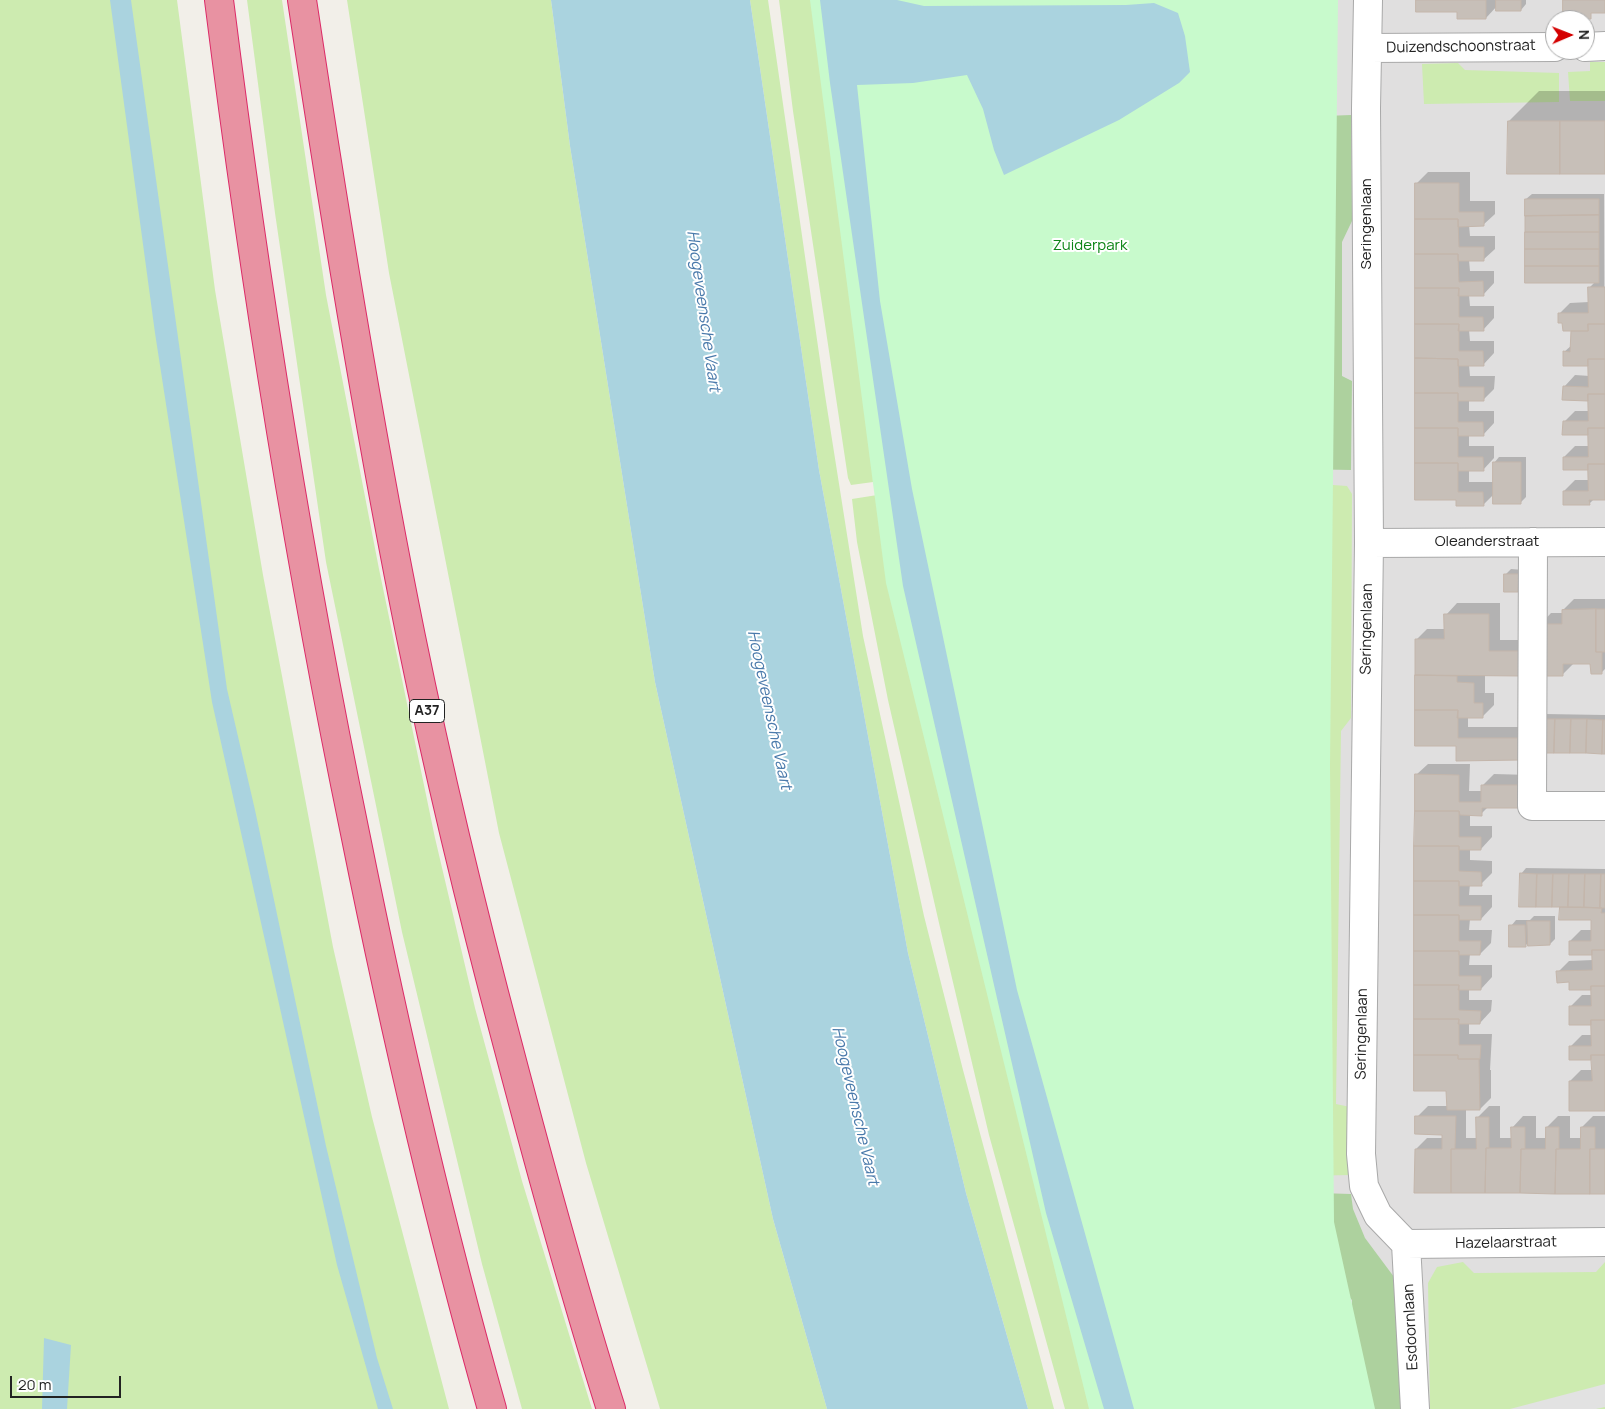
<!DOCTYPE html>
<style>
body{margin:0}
#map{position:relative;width:1605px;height:1409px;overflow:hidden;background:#f2efe9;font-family:Manrope,sans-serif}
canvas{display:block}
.north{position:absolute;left:1545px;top:10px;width:50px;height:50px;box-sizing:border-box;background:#fff;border:1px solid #a7a7a7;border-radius:50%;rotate:89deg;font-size:14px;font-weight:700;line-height:20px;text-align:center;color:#222}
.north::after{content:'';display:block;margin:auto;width:18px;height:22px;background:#d40000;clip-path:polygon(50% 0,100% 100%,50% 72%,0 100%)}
.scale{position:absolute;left:10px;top:1376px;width:111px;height:22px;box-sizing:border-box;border:2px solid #222;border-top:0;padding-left:6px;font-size:15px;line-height:18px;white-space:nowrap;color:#222;-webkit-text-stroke:4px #fff;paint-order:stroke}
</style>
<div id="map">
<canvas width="1605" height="1409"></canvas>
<div class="north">N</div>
<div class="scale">20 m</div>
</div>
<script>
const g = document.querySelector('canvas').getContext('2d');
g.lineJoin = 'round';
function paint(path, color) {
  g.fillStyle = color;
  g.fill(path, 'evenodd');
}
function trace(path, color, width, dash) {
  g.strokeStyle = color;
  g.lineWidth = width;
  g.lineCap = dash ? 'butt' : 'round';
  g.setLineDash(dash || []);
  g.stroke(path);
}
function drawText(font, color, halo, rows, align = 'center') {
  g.font = font + ' Manrope,sans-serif';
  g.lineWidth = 4;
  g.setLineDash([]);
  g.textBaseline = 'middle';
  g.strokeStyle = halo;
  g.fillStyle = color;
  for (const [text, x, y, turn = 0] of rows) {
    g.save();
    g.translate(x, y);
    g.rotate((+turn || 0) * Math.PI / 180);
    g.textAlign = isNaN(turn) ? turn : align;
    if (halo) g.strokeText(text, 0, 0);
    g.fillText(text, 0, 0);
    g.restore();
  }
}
paint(new Path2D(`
 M 990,0 L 1605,0 L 1605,1409 L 1187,1409 ZM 1555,20 L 1585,20 L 1585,50 L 1555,50 Z`), '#e0dfdf');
paint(new Path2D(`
 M 0,0 L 177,0 L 215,290 L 263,575 L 333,947 L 372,1117 L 449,1409 L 0,1409 Z
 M 247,0 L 282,0 L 326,295 L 379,569 L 435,838 L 475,1008 L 522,1181 L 592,1409 L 522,1409 L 482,1264 L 402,932 L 326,562 L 275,213 Z
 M 347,0 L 551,0 L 570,146 L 655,682 L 773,1219 L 827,1409 L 660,1409 L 586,1163 L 499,833 L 389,273 Z
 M 750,0 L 768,0 L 825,395 L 863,636 L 924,916 L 963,1070 L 1054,1409 L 1028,1409 L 966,1193 L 908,953 L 819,470 Z
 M 779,0 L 820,0 L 888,480 L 851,485 L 848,478 L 793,111 Z
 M 1590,62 L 1605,62 L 1605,101 L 1570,101 L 1568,72 L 1590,71 Z
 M 1458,63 L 1465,70 L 1559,73 L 1559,102 L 1424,104 L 1422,64 Z
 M 1305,483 L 1347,486 L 1352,494 L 1351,718 L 1341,731 L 1336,1104 L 1350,1107 L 1352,1175 L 1300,1176 Z
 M 890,493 L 1104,1409 L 1065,1409 L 989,1135 L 939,923 L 888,700 L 857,542 L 852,499 Z
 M 1463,1262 L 1474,1273 L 1596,1272 L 1605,1262 L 1605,1409 L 1430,1409 L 1428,1283 L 1437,1267 Z`), '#cdebb0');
paint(new Path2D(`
 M 1351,115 L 1352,221 L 1342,242 L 1342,376 L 1352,381 L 1351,470 L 1298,469 L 1272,118 Z
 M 1287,1192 L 1351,1194 L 1353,1209 L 1365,1238 L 1397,1281 L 1403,1409 L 1353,1409 L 1352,1300 L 1289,1236 Z`), '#add19e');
paint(new Path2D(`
 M 810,0 L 1338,0 L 1330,765 L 1334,1222 L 1375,1409 L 1089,1409 L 886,583 Z`), '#c8facc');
paint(new Path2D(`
 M 1605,1384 L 1605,1407 L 1596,1409 L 1510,1409 Z`), '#e2e2e2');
paint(new Path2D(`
 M 110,0 L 131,0 L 227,689 L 255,810 L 326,1146 L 377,1358 L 393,1409 L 378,1409 L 337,1265 L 212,702 L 155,333 Z
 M 551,0 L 750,0 L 819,470 L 908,953 L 966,1193 L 1028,1409 L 827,1409 L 773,1219 L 655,682 L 570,146 Z
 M 820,0 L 897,0 L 924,6 L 1126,5 L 1154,3 L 1178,13 L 1185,36 L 1190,72 L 1179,83 L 1119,120 L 1004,175 L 994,150 L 983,109 L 967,75 L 913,83 L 857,85 L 880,301 L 912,489 L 1017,990 L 1134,1409 L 1104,1409 L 1046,1213 L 903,586 L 830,83 Z
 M 44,1338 L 71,1345 L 67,1409 L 42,1409 Z`), '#aad3df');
paint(new Path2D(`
 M 1417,0 L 1526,0 L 1526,4 L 1521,10 L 1497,6 L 1486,18 Z
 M 1539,91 L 1605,91 L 1605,173 L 1509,121 Z
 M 1428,172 L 1470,172 L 1470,201 L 1495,201 L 1495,214 L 1483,225 L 1469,225 L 1470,236 L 1495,236 L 1495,249 L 1483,260 L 1469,260 L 1470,271 L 1494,271 L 1494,283 L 1483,295 L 1469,295 L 1470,306 L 1494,306 L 1494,318 L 1483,330 L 1469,330 L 1470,341 L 1494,341 L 1494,353 L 1483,365 L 1469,365 L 1470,376 L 1495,376 L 1494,389 L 1483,400 L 1469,400 L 1469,411 L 1494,411 L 1494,423 L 1483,435 L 1469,435 L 1469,446 L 1494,446 L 1494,458 L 1483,470 L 1469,470 L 1469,482 L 1494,482 L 1494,463 L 1499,457 L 1526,457 L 1526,497 L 1521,502 L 1494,494 L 1483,505 L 1457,504 L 1416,184 Z
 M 1532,194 L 1604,194 L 1605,498 L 1595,498 L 1589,504 L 1564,491 L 1575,480 L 1589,480 L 1590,469 L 1564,457 L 1575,446 L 1589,446 L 1590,434 L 1564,422 L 1575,411 L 1589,411 L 1589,400 L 1564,387 L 1575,375 L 1590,376 L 1590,365 L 1564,352 L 1572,345 L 1572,330 L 1564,322 L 1559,314 L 1570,303 L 1589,302 L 1589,288 L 1595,282 L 1526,199 Z
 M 1511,569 L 1524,570 L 1523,585 L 1518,590 L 1505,575 Z
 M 1574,599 L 1605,599 L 1605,669 L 1601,673 L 1592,663 L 1574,663 L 1562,675 L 1540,625 L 1551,613 L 1563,613 L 1563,610 Z
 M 1457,603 L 1500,603 L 1500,640 L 1532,640 L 1532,663 L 1485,675 L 1485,693 L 1494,693 L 1494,705 L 1483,716 L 1468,716 L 1468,727 L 1531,727 L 1531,748 L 1416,745 L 1416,640 L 1427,629 L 1445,629 L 1446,615 Z
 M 1545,714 L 1605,715 L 1605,752 L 1539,752 Z
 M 1428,764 L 1470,764 L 1469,791 L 1482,791 L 1482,786 L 1494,774 L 1531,775 L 1531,795 L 1489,806 L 1481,814 L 1470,814 L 1470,826 L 1492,826 L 1492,837 L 1481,849 L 1470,849 L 1470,860 L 1492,861 L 1492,873 L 1481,884 L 1470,884 L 1469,895 L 1492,895 L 1492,907 L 1481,919 L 1470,919 L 1469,930 L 1492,930 L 1491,943 L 1480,954 L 1470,954 L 1469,965 L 1492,965 L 1492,977 L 1481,989 L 1469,989 L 1469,1000 L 1492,1000 L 1491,1011 L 1480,1023 L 1469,1023 L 1469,1034 L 1492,1034 L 1490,1070 L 1491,1070 L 1491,1098 L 1480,1109 L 1466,1109 L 1466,1138 L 1477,1138 L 1478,1117 L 1489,1106 L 1500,1106 L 1500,1138 L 1512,1138 L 1512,1128 L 1523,1116 L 1536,1116 L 1536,1138 L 1547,1138 L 1547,1127 L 1558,1116 L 1570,1116 L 1570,1138 L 1582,1138 L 1582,1127 L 1593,1116 L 1605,1116 L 1605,1193 L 1416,1149 L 1427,1138 L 1443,1138 L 1443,1133 L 1417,1117 L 1428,1106 L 1448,1106 L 1416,775 Z
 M 1526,868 L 1605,869 L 1605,1109 L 1570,1081 L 1581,1070 L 1593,1070 L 1592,1059 L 1570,1059 L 1571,1046 L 1582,1035 L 1592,1035 L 1593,1023 L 1571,1006 L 1582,995 L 1592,995 L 1593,989 L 1570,981 L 1558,972 L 1569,961 L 1593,960 L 1593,954 L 1570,941 L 1581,930 L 1592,930 L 1593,919 L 1561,908 L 1563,906 L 1521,874 Z
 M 1534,916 L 1555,916 L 1555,939 L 1550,944 L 1529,942 L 1525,946 L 1511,926 L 1516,920 L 1530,920 Z`), '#0003');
const building = new Path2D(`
 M 1416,0 L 1486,0 L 1486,19 L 1457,19 L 1457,12 L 1416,12 Z
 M 1496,0 L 1521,0 L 1521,11 L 1496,11 Z
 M 1563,0 L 1605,0 L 1605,13 L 1591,13 L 1591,19 L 1563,19 Z
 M 1508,121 L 1560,121 L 1560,174 L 1507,174 Z
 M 1560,121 L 1605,121 L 1605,174 L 1560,174 Z
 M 1415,183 L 1459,183 L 1459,212 L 1484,212 L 1484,226 L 1458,227 L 1458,219 L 1415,219 Z
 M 1525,199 L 1599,199 L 1599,215 L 1525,216 Z
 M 1599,215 L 1599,232 L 1525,232 L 1525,216 Z
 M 1415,219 L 1458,219 L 1459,247 L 1484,247 L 1484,261 L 1458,261 L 1458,254 L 1415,254 Z
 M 1525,232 L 1599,232 L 1599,249 L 1525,249 Z
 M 1525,249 L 1599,249 L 1599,266 L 1525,266 Z
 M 1415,254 L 1458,254 L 1459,282 L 1483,281 L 1484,296 L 1458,296 L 1459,288 L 1415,288 Z
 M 1525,266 L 1599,266 L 1599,283 L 1525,283 Z
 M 1588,287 L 1605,287 L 1605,324 L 1588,324 L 1588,331 L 1563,331 L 1562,323 L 1558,323 L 1558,313 L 1588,313 Z
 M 1415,288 L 1459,288 L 1459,317 L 1483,317 L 1484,331 L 1458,331 L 1459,324 L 1415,324 Z
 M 1415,324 L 1459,324 L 1459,351 L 1483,351 L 1484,366 L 1458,366 L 1458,359 L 1415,358 Z
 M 1588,324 L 1605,324 L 1605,359 L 1588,359 L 1588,366 L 1563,366 L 1563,351 L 1570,352 L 1571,331 L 1588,331 Z
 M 1415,358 L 1458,359 L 1459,387 L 1484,387 L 1484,401 L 1458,401 L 1458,393 L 1415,393 Z
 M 1588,359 L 1605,359 L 1605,394 L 1588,394 L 1588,401 L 1562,400 L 1563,386 L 1588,387 Z
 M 1415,393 L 1458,393 L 1458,422 L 1483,422 L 1484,436 L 1458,436 L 1458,428 L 1415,428 Z
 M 1588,394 L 1605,394 L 1605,428 L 1588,428 L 1588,435 L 1562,435 L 1563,421 L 1588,421 Z
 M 1415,428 L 1458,428 L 1458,457 L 1483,457 L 1484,471 L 1458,471 L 1458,463 L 1415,463 Z
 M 1588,428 L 1605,428 L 1605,464 L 1588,464 L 1588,470 L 1563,470 L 1563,457 L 1588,457 Z
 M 1493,462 L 1521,462 L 1521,504 L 1493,504 Z
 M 1415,463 L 1458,463 L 1458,492 L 1483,492 L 1484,506 L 1456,506 L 1456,500 L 1415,500 Z
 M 1588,464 L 1605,464 L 1605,500 L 1589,500 L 1590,505 L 1563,505 L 1563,491 L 1588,491 Z
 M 1504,574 L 1519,574 L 1518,592 L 1504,592 Z
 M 1596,609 L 1596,652 L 1602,652 L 1602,674 L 1591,674 L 1590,664 L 1563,664 L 1563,676 L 1538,676 L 1539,624 L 1562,624 L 1562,610 Z
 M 1596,609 L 1605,609 L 1605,652 L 1596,652 Z
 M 1444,614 L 1489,614 L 1489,651 L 1521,651 L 1521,676 L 1415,675 L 1415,639 L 1444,639 Z
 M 1415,675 L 1457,676 L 1457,682 L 1474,683 L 1474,703 L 1483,703 L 1483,718 L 1457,718 L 1458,710 L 1415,710 Z
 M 1415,710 L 1458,710 L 1458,738 L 1520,738 L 1520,760 L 1456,761 L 1456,746 L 1415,746 Z
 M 1538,719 L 1555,719 L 1554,753 L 1537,753 Z
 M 1555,719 L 1571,719 L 1570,753 L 1554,753 Z
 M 1571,719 L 1587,719 L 1586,753 L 1570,753 Z
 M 1587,719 L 1603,720 L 1602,754 L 1586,753 Z
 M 1603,720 L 1605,720 L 1605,754 L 1602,754 Z
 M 1415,774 L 1459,775 L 1459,802 L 1481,802 L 1481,785 L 1521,785 L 1520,808 L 1482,808 L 1482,816 L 1460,815 L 1459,811 L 1415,811 Z
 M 1415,811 L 1459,811 L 1459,837 L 1481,837 L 1481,850 L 1459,850 L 1459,846 L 1414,846 Z
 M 1414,846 L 1459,846 L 1459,871 L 1481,872 L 1482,886 L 1459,886 L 1459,881 L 1414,881 Z
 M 1520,873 L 1537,874 L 1536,907 L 1519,907 Z
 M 1537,874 L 1553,874 L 1552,907 L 1536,907 Z
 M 1553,874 L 1569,874 L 1568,907 L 1552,907 Z
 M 1569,874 L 1585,874 L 1584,907 L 1568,907 Z
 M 1585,874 L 1601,874 L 1600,908 L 1584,907 Z
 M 1601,874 L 1605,874 L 1605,908 L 1600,908 Z
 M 1414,881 L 1459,881 L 1459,906 L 1481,906 L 1481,920 L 1459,920 L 1459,915 L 1414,915 Z
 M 1560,907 L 1602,908 L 1601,913 L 1605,913 L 1605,950 L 1592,950 L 1592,955 L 1569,955 L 1569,941 L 1591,941 L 1591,920 L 1559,920 Z
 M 1414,915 L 1459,915 L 1459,941 L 1481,941 L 1480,955 L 1459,955 L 1459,951 L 1414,951 Z
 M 1527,921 L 1550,921 L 1550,945 L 1528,946 Z
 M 1509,925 L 1525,925 L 1526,947 L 1509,947 Z
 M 1592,950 L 1605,950 L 1605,986 L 1591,986 L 1591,990 L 1569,990 L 1569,982 L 1557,983 L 1556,971 L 1592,970 Z
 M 1414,951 L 1459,951 L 1459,976 L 1481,976 L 1481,990 L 1458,990 L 1459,985 L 1414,985 Z
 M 1414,985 L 1459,985 L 1459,1010 L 1481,1011 L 1480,1024 L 1458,1024 L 1459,1019 L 1414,1019 Z
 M 1591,986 L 1605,986 L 1605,1020 L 1591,1020 L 1591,1025 L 1569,1025 L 1569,1006 L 1591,1006 Z
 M 1414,1019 L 1459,1019 L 1459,1045 L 1481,1045 L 1480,1059 L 1458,1059 L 1458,1055 L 1414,1055 Z
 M 1591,1020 L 1605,1020 L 1605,1055 L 1591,1055 L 1591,1060 L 1569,1060 L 1569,1046 L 1591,1046 Z
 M 1414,1055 L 1458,1055 L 1458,1059 L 1479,1059 L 1480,1110 L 1447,1110 L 1446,1091 L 1414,1091 Z
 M 1591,1055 L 1605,1055 L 1605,1111 L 1569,1111 L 1569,1081 L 1592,1081 Z
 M 1415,1116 L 1456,1116 L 1455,1149 L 1451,1149 L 1451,1193 L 1414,1193 L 1415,1149 L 1442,1149 L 1442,1135 L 1415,1134 Z
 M 1476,1117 L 1489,1117 L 1489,1148 L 1486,1148 L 1485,1193 L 1451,1193 L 1451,1149 L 1476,1149 Z
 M 1511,1127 L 1525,1127 L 1525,1149 L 1521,1149 L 1520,1193 L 1485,1193 L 1486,1148 L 1511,1148 Z
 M 1546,1127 L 1559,1127 L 1559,1149 L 1556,1149 L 1555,1194 L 1520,1193 L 1521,1149 L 1545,1149 Z
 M 1581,1127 L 1595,1127 L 1595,1149 L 1590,1149 L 1590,1194 L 1555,1194 L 1556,1149 L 1580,1149 Z
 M 1590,1149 L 1605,1149 L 1605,1194 L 1590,1194 Z`);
paint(building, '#c7bfb8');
trace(building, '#c4b6ab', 1);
const minor = new Path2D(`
 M 1368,0 L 1366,108 L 1369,543 L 1361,1154 L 1364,1186 L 1378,1215 L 1406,1244
 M 1585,47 L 1605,46
 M 1368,48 L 1555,47
 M 1533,542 L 1532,806 L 1605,806
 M 1369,543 L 1605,542
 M 1406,1244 L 1605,1242
 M 1406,1244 L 1415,1409`);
const highway = new Path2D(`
 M 219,0 C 254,279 298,557 355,833 C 394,1027 438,1219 492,1409
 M 302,0 C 334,213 368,425 411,637 C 439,774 472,911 508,1046 C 540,1168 573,1289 611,1409`);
trace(minor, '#a9a9a9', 30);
trace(highway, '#dc2a67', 30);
trace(minor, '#fff', 28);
trace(highway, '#e892a2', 28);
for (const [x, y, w] of [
 [427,711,35]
]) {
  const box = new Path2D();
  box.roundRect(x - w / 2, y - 11.5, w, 23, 4);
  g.fillStyle = '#fff';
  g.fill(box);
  trace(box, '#222', 1);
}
drawText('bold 14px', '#222', null, [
 ["A37",427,711]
]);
drawText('15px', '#222', '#fff', [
 ["Duizendschoonstraat",1461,47,-1],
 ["Seringenlaan",1367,224,-90],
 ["Oleanderstraat",1487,542],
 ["Seringenlaan",1367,629,-89],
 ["Seringenlaan",1362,1034,-89],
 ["Hazelaarstraat",1506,1243,-1],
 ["Esdoornlaan",1411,1327,-93]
]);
drawText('15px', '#0c8416', '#fff', [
 ["Zuiderpark",1090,246]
]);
drawText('italic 16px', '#4a7aab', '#fff', [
 ["Hoogeveensche Vaart",703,311,82],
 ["Hoogeveensche Vaart",769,710,78],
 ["Hoogeveensche Vaart",855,1106,77]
]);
</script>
